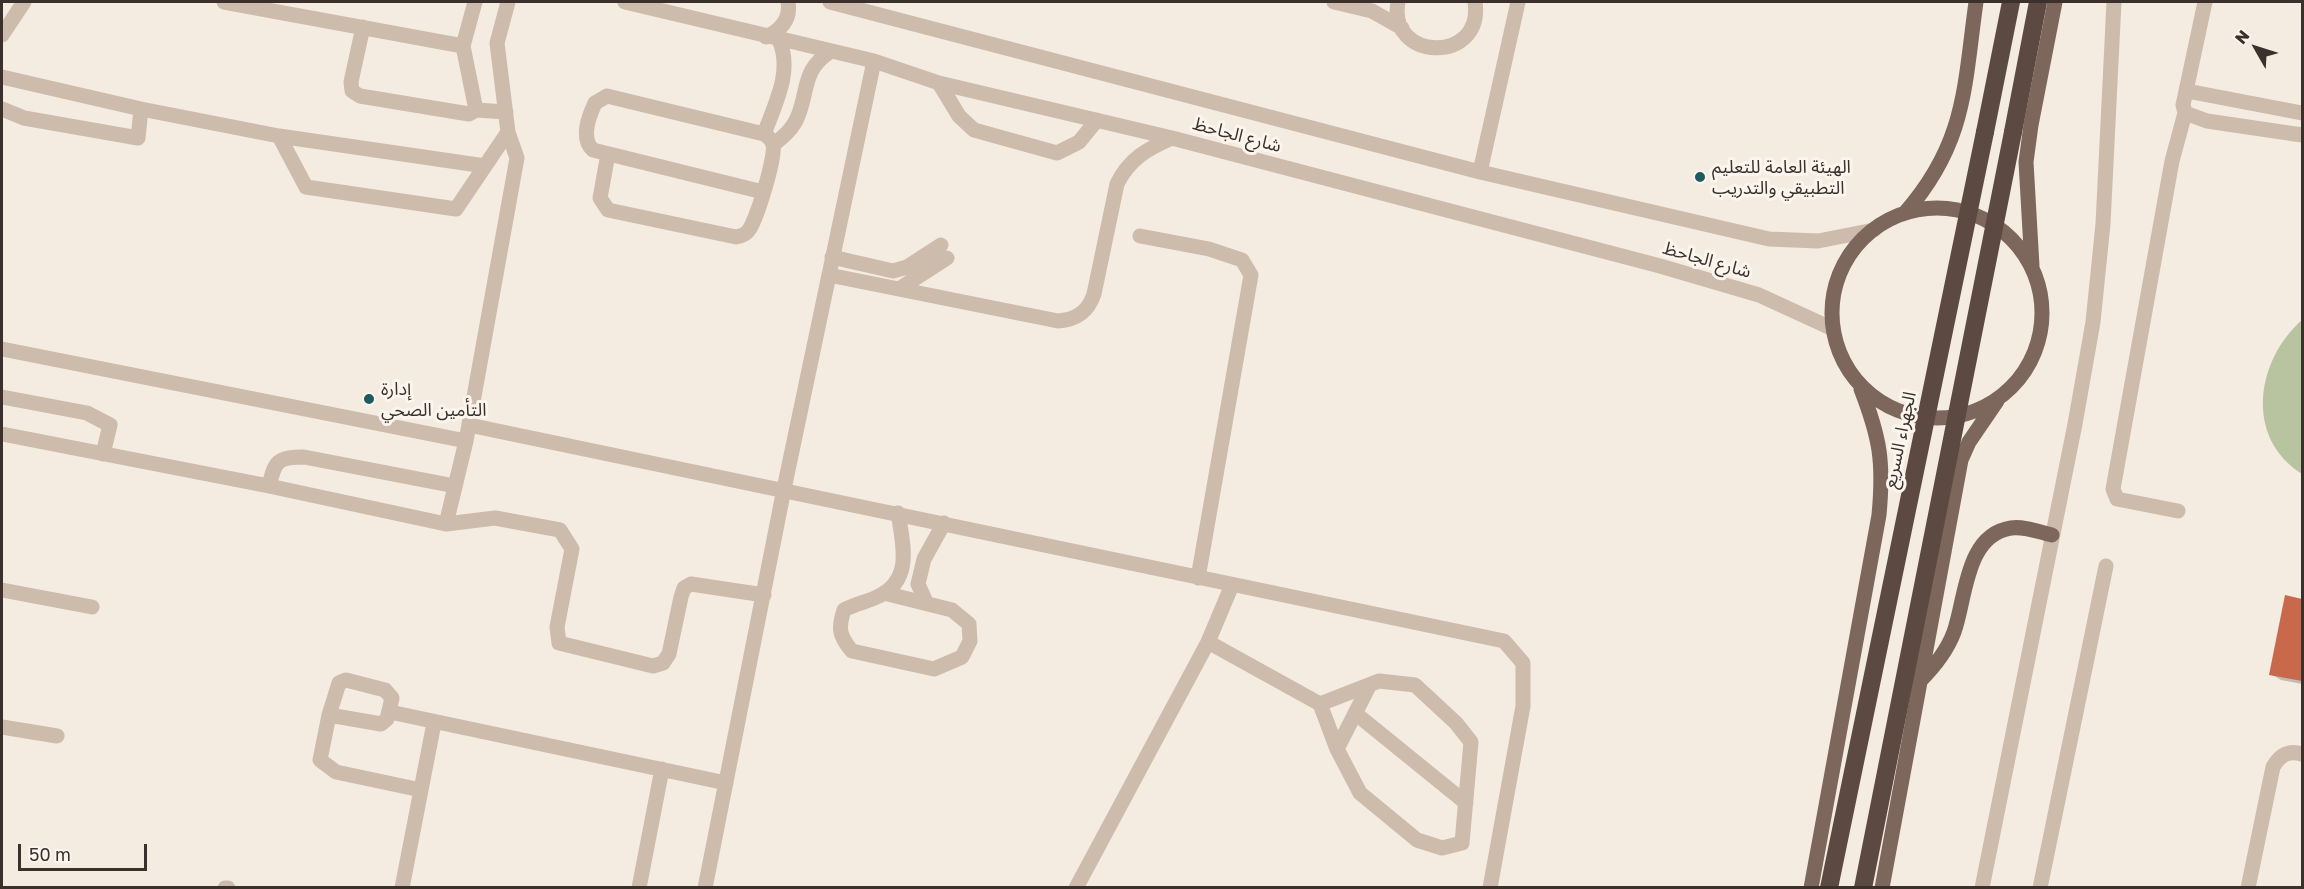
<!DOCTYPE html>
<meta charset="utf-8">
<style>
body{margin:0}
#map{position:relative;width:2304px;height:889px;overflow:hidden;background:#f4ebe1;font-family:"Golos Text",sans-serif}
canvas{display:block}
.frame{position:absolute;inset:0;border:3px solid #3b302b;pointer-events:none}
.north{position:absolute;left:2226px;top:18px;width:60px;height:60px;-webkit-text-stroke:4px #fbf5ee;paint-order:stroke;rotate:309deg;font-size:16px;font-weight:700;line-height:24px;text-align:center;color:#3b302b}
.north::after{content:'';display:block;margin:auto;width:21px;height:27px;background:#3b302b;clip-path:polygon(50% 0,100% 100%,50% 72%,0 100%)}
.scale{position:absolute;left:18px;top:844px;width:129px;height:27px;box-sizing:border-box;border:3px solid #3b302b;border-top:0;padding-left:8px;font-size:18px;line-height:21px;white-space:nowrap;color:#3b302b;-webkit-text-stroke:4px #fbf5ee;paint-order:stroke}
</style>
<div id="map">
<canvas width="2304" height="889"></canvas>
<div class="frame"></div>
<div class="north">N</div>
<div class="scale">50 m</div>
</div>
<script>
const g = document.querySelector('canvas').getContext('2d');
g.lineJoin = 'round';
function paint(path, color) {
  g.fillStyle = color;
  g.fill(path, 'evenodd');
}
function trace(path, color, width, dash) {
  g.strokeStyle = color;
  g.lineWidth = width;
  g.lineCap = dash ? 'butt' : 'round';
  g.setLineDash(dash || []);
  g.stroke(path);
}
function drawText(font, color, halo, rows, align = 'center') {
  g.font = font + ' "Golos Text","Noto Sans Arabic",sans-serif';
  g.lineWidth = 6;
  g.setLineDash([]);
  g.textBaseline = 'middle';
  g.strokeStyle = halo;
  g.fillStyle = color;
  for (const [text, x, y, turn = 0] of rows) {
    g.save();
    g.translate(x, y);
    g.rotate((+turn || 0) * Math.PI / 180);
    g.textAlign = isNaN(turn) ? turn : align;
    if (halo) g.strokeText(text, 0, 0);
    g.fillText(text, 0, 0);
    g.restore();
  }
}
paint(new Path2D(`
 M 2302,320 L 2302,474 C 2244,438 2256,360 2302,320 Z`), '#b8c4a0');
paint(new Path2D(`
 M 2286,597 L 2302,600 L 2302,684 L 2281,680 L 2271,674 Z`), '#0003');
paint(new Path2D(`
 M 2285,595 L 2302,599 L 2302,681 L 2269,675 Z`), '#c8694b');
trace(new Path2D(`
 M 224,2 L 463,46
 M 475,2 L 463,46 L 476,110
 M 625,2 L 874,61 L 939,83 L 1172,138 L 1660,266 L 1759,295 L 1833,329
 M 830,2 L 1480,172 L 1769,239 L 1818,241 L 1874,230
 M 1334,2 L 1372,11 L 1402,28
 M 1398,2 C 1387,61 1484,65 1475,2
 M 2205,2 L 2183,105 L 2185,113 L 2207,121 L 2302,135
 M 363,27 L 351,82 L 352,91 L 360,96 L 469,114 L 476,110 L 506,112
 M 2,35 L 24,2
 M 766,37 C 781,30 791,19 788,2
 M 2,77 L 141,109 L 279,136 L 485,166
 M 939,83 L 959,116 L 974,130 L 1057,153 L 1079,142 L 1097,120
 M 2187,91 L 2302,113
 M 2,109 L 24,118 L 138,138 L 141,109
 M 764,134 C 775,104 793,71 779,40
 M 279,136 L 306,187 L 456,209 L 508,132
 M 773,145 C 783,137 793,129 798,116 C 809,88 802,70 831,51
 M 608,154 L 600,198 L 608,210 L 736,237 C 741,236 745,235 748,231 C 756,223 776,156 773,145 C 772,140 769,137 764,134 L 607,96 L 595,103 C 589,116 580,138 593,150 L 763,192
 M 1480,172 L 1518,2
 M 1140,236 L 1209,249 L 1242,260 L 1251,275 L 1198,578
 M 832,257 L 893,271 L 907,267 L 941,245
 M 829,275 L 1058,321 C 1076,320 1088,312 1094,294 L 1117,184 C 1129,159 1147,149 1172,138
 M 899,289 L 947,258
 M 2,349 L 466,441
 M 2,397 L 87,413 L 110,425 L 103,454
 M 469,425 L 1504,641 L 1523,663 L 1523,706 L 1490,888
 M 2,434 L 269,486 L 446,524 L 495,518 L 560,530 L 572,549 L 557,627 L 559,643 L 653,666 L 663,663 L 669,654 L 681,597 L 684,588 L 691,584 L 764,595
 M 269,486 C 275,461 277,457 304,457 L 455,486
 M 2178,511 L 2117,499 L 2113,489 L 2172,161 L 2185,113
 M 446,524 L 466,441 L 517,158 L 508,132 L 497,43 L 508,2
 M 2,590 L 92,607
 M 884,593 L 952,610 L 969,624 L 970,641 L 962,657 L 934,669 L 852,651 C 839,636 838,628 844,610 C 856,603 868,602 879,596 C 913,579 903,545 898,513
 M 926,602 L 918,584 L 924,559 L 944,523
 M 1208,642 L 1320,704 L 1337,749 L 1360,793 L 1417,840 L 1442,848 L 1462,843 L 1471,742 L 1456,723 L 1415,685 L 1379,681 L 1320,704
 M 346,680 L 385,690 L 392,698 L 387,719 L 381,724 L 329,715 L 339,683 Z
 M 390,712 L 726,783
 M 1355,713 L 1466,803
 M 329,715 L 320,760 L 336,772 L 421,790
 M 2,727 L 57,736
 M 1337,749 L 1369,686
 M 225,888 L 228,888
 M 402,888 L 434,723
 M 639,888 L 662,769
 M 705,888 L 784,489 L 874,61
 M 1076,888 L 1208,642 L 1232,585
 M 1982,888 L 2075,424 L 2093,322 L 2103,224 L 2114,2
 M 2040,888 L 2106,566
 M 2248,888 L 2273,767 C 2280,755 2289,750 2302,754`), '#cdbbac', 15);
trace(new Path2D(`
 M1832 313a105 105 0 1 1 210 0a105 105 0 1 1-210 0Z
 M 1905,213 C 1966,143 1964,88 1976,2
 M 2032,266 L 2026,162 L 2031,125 L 2055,2
 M 1920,681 C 1935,666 1947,651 1954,632 C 1966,599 1965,535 2011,528 C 2024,526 2039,532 2052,535
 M 1811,888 L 1879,515 C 1884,462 1880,438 1861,389
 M 1882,888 L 1961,460 L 1969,442 L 1997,401`), '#7d675c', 15);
trace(new Path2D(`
 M 1985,132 L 2011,2
 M 2013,132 L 2038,2`), '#5c4a42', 18);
trace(new Path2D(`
 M 1829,888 L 1985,132
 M 1863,888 L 2013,132`), '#5c4a42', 18);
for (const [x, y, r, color] of [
 [1700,177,6,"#1f5a5e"],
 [369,399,6,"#1f5a5e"]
]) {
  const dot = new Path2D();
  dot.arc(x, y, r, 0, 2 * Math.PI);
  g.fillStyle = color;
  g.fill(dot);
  trace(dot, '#fbf5ee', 2);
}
drawText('18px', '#3b302b', '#fbf5ee', [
 ["شارع الجاحظ",1237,135,15],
 ["شارع الجاحظ",1707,260,16],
 ["الجهراء السريع",1900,440,-78]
]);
drawText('18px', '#3b302b', '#fbf5ee', [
 ["الهيئة العامة للتعليم",1712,167],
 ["التطبيقي والتدريب",1712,188],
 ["إدارة",381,389],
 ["التأمين الصحي",381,410]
], 'left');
</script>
